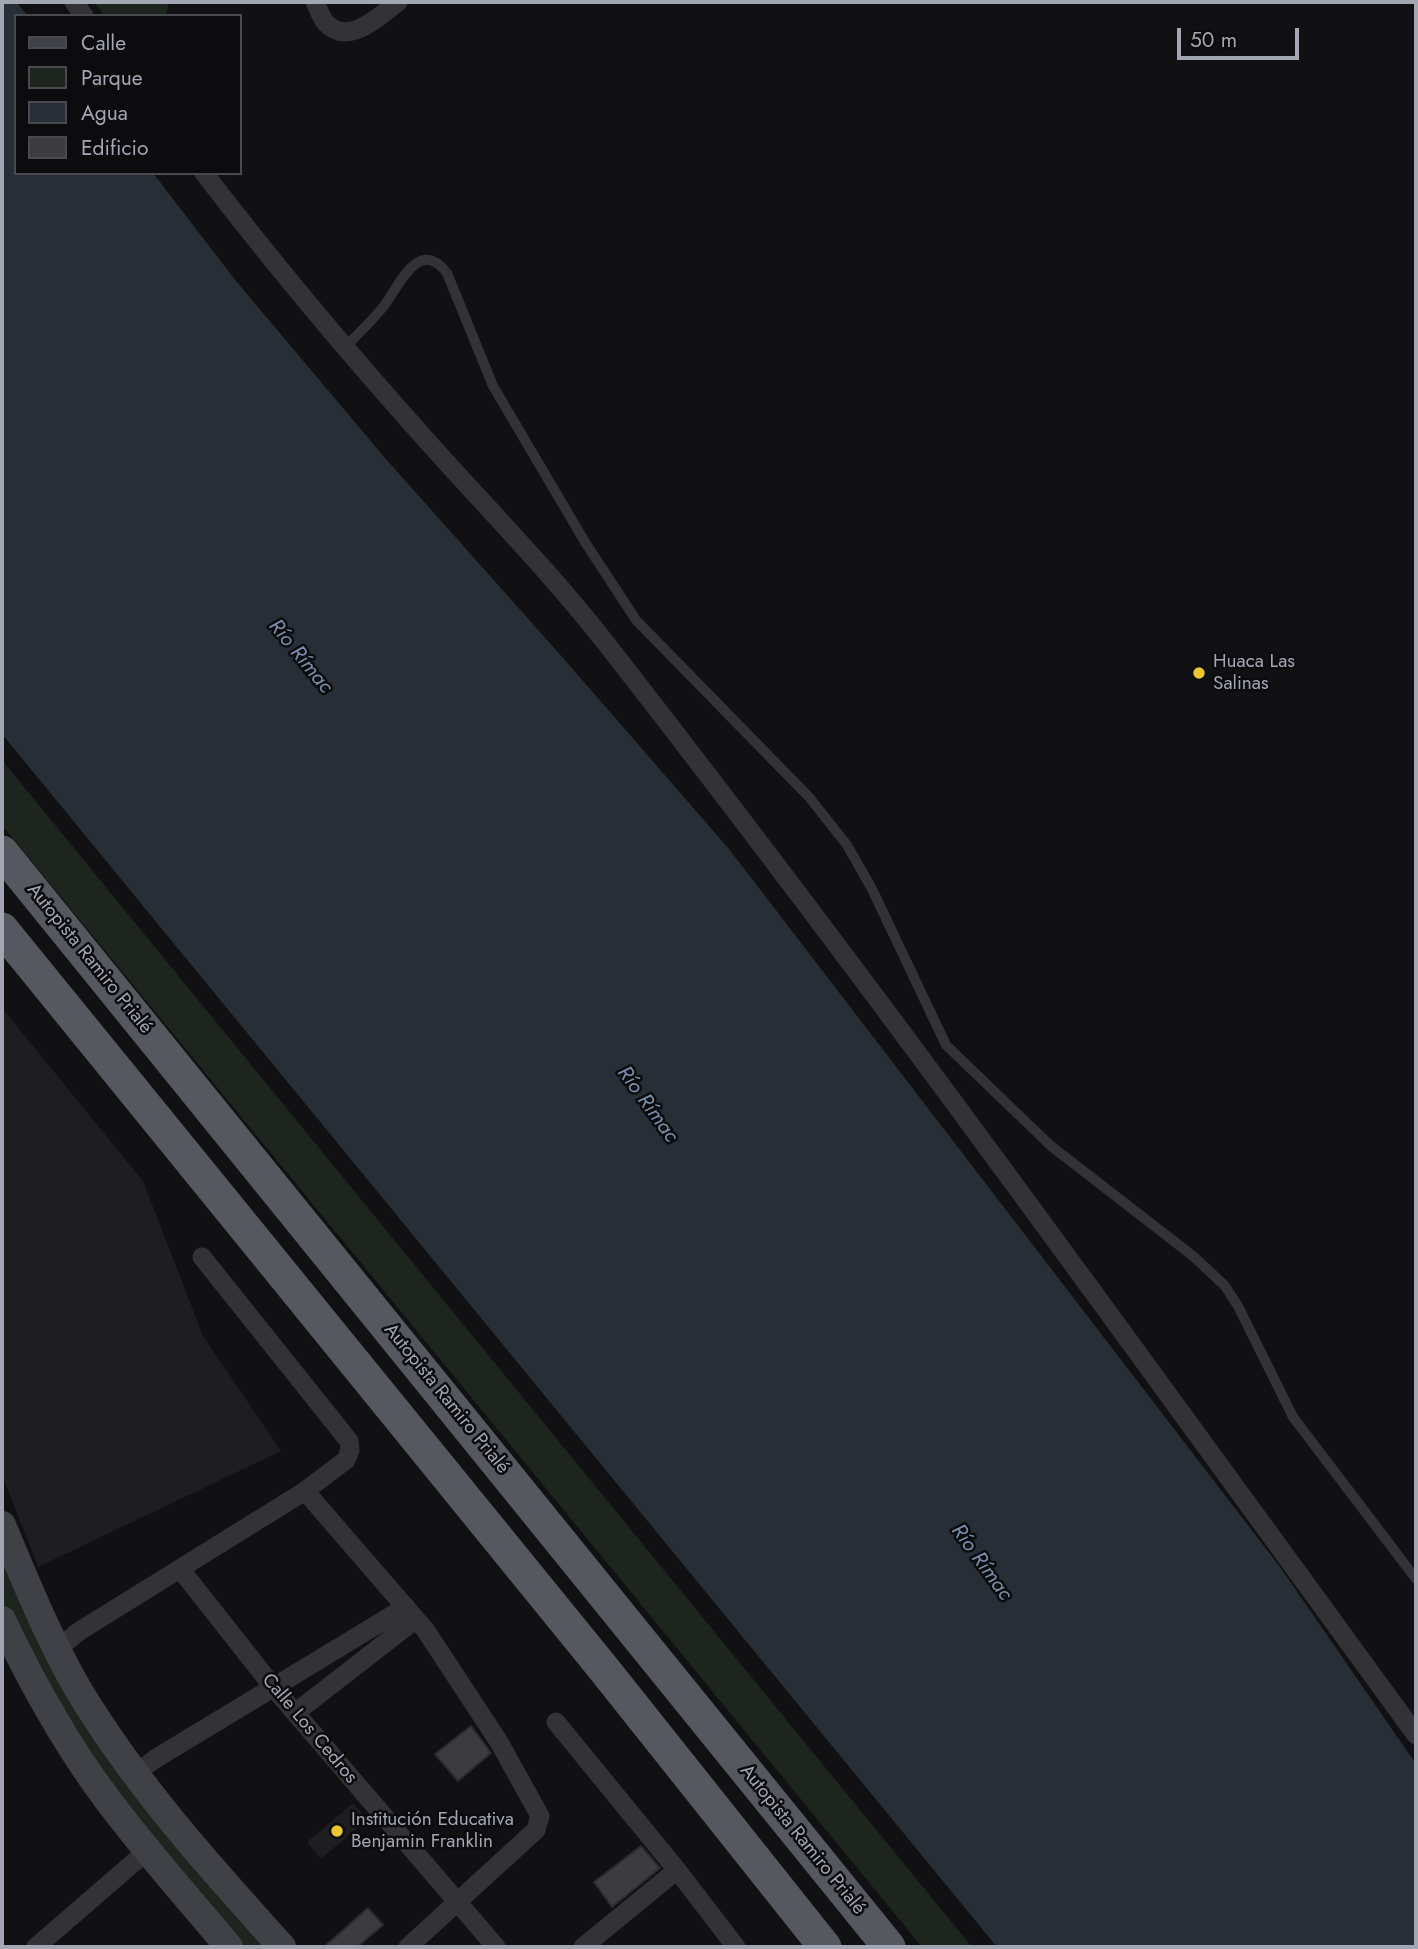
<!DOCTYPE html>
<meta charset="utf-8">
<style>
body{margin:0}
#map{position:relative;width:1418px;height:1949px;overflow:hidden;background:#111113;font-family:Jost,sans-serif}
canvas{display:block}
.frame{position:absolute;inset:0;border:4px solid #a3a6b3;pointer-events:none}
.legend{position:absolute;left:14px;top:14px;width:228px;height:161px;box-sizing:border-box;background:#0c0c0e;border:2px solid #484a50;margin:0;padding:9px 12px;list-style:none;font-size:21px;color:#a3a6b3}
.legend li{display:flex;align-items:center;gap:14px;height:35px}
.legend b{width:35px;border:2px solid #484a50}
.scale{position:absolute;left:1177px;top:28px;width:122px;height:32px;box-sizing:border-box;border:4px solid #a3a6b3;border-top:0;padding-left:9px;font-size:21px;line-height:24px;white-space:nowrap;color:#a3a6b3;-webkit-text-stroke:5px #0c0c0e;paint-order:stroke}
</style>
<div id="map">
<canvas width="1418" height="1949"></canvas>
<div class="frame"></div>
<ul class="legend">
<li><b style="height:9px;background:#404147"></b>Calle</li>
<li><b style="height:19px;background:#1e251f"></b>Parque</li>
<li><b style="height:19px;background:#282e36"></b>Agua</li>
<li><b style="height:19px;background:#3b3b40"></b>Edificio</li>
</ul>
<div class="scale">50 m</div>
</div>
<script>
const g = document.querySelector('canvas').getContext('2d');
g.lineJoin = 'round';
function paint(path, color) {
  g.fillStyle = color;
  g.fill(path, 'evenodd');
}
function trace(path, color, width, dash) {
  g.strokeStyle = color;
  g.lineWidth = width;
  g.lineCap = dash ? 'butt' : 'round';
  g.setLineDash(dash || []);
  g.stroke(path);
}
function drawText(font, color, halo, rows, align = 'center') {
  g.font = font + ' Jost,sans-serif';
  g.lineWidth = 5;
  g.setLineDash([]);
  g.textBaseline = 'middle';
  g.strokeStyle = halo;
  g.fillStyle = color;
  for (const [text, x, y, turn = 0] of rows) {
    g.save();
    g.translate(x, y);
    g.rotate((+turn || 0) * Math.PI / 180);
    g.textAlign = isNaN(turn) ? turn : align;
    if (halo) g.strokeText(text, 0, 0);
    g.fillText(text, 0, 0);
    g.restore();
  }
}
paint(new Path2D(`
 M 2,1008 L 143,1181 L 203,1336 L 281,1451 L 38,1567 L 2,1475 Z
 M 353,1803 L 367,1819 L 321,1859 L 307,1842 Z`), '#1e1d20');
paint(new Path2D(`
 M 94,2 L 169,2 L 166,16 L 105,16 Z
 M 2,760 L 972,1947 L 922,1947 L 2,825 Z
 M 2,1543 L 22,1590 L 272,1947 L 239,1947 L 152,1847 L 18,1638 L 2,1603 Z`), '#1e251f');
paint(new Path2D(`
 M 2,2 L 16,2 L 28,16 L 16,16 L 16,173 L 153,173 L 236,281 L 385,458 L 564,659 L 729,849 L 1280,1567 L 1416,1764 L 1416,1947 L 997,1947 L 2,734 Z`), '#282e36');
const building = new Path2D(`
 M 471,1726 L 491,1753 L 458,1781 L 435,1754 Z
 M 641,1846 L 660,1868 L 612,1907 L 594,1882 Z
 M 368,1908 L 383,1925 L 357,1947 L 324,1947 Z`);
paint(building, '#3b3b40');
trace(building, '#2c2b2f', 2);
trace(new Path2D(`
 M 345,347 C 358,334 372,321 383,307 C 399,287 418,236 447,273 L 493,386 L 585,542 L 636,620 L 809,797 L 847,845 L 872,889 L 946,1045 L 1051,1146 L 1193,1256 L 1225,1286 L 1238,1306 L 1293,1417 L 1416,1579`), '#323237', 10);
trace(new Path2D(`
 M 74,2 L 84,16
 M 315,2 C 318,8 321,17 325,22 C 348,48 379,16 398,2
 M 204,173 C 273,263 345,349 420,433 C 482,503 547,568 605,642 C 884,999 1149,1369 1416,1735
 M 305,1491 L 426,1631 L 499,1742 L 540,1816 L 536,1830 L 408,1947
 M 181,1570 L 274,1688 L 496,1947
 M 58,1649 L 78,1632 L 305,1491 L 346,1460 L 350,1450 L 349,1441 L 202,1257
 M 295,1713 L 416,1619
 M 556,1722 L 677,1870 L 736,1947
 M 135,1774 L 155,1759 L 406,1607
 M 36,1947 L 147,1851
 M 583,1947 L 677,1870`), '#323237', 19);
trace(new Path2D(`
 M 2,1525 C 25,1580 48,1637 78,1689 C 135,1784 208,1865 282,1947
 M 2,1620 C 32,1683 65,1743 107,1799 C 145,1850 188,1898 229,1947`), '#404147', 28);
trace(new Path2D(`
 M 2,852 L 889,1947
 M 2,929 L 603,1668 L 825,1947`), '#56585f', 33);
for (const [x, y, r, color] of [
 [1199,673,7,"#ecc630"],
 [337,1831,7,"#ecc630"]
]) {
  const dot = new Path2D();
  dot.arc(x, y, r, 0, 2 * Math.PI);
  g.fillStyle = color;
  g.fill(dot);
  trace(dot, '#0c0c0e', 2.5);
}
drawText('19px', '#a3a6b3', '#0c0c0e', [
 ["Huaca Las",1213,662],
 ["Salinas",1213,684],
 ["Institución Educativa",351,1820],
 ["Benjamin Franklin",351,1842]
], 'left');
drawText('19px', '#a3a6b3', '#0c0c0e', [
 ["Autopista Ramiro Prialé",89,959,51],
 ["Autopista Ramiro Prialé",446,1399,51],
 ["Calle Los Cedros",309,1729,50],
 ["Autopista Ramiro Prialé",802,1840,51]
]);
drawText('italic 21px', '#7a8fae', '#0c0c0e', [
 ["Río Rímac",300,657,51],
 ["Río Rímac",647,1105,54],
 ["Río Rímac",981,1563,54]
]);
</script>
